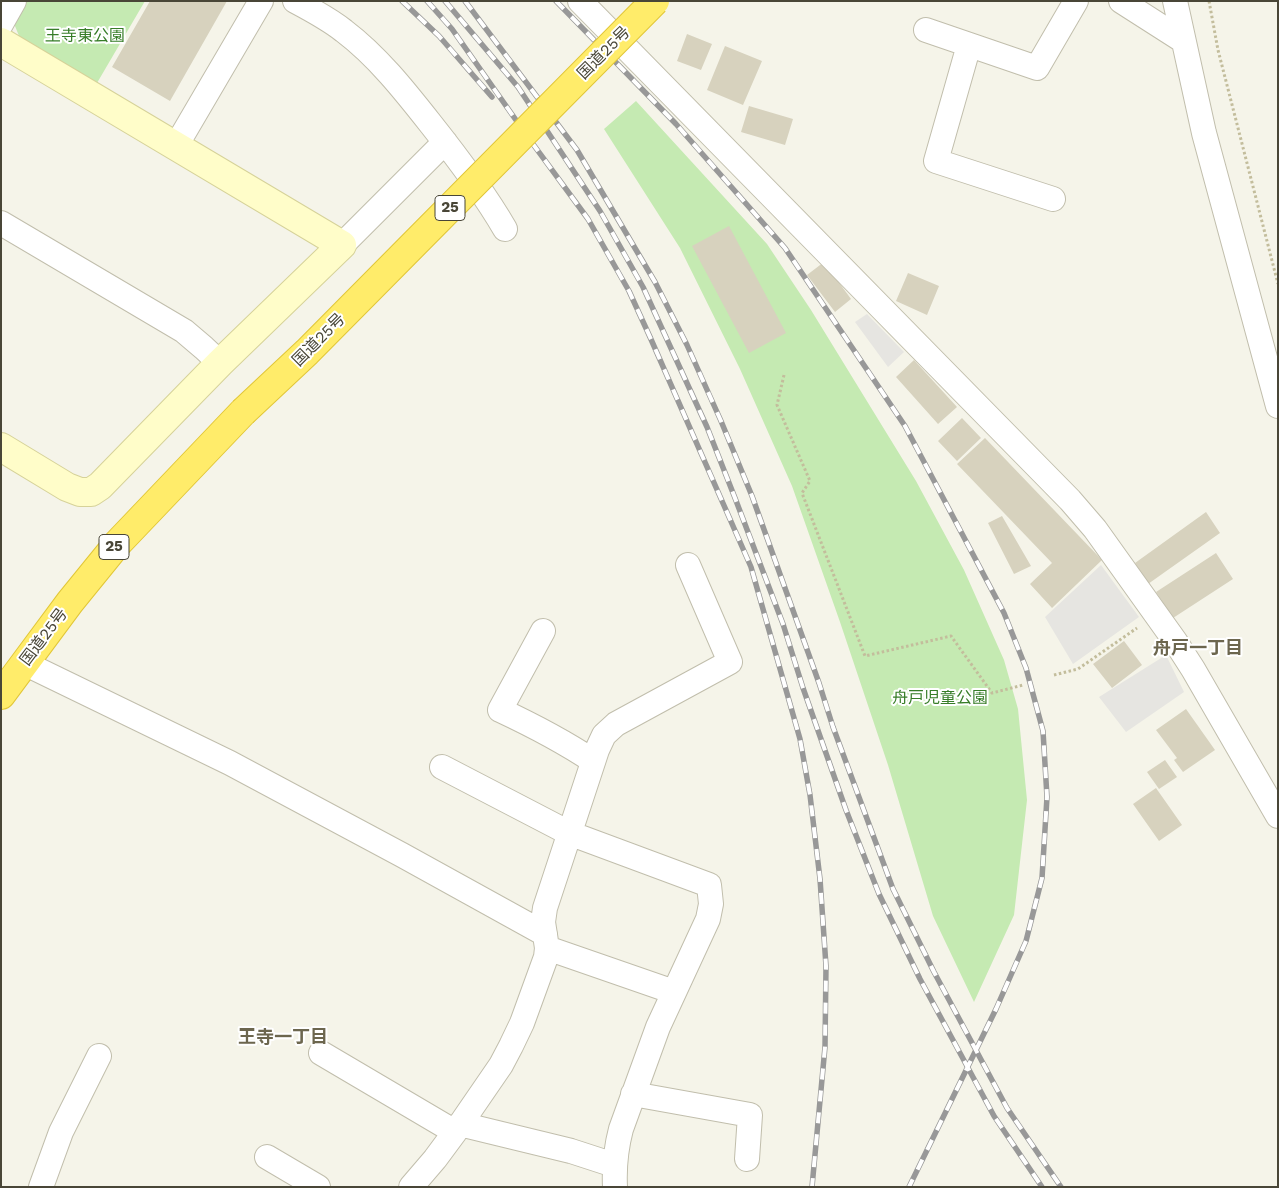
<!DOCTYPE html>
<meta charset="utf-8">
<style>
body{margin:0}
#map{position:relative;width:1279px;height:1188px;overflow:hidden;background:#f5f4e9;font-family:"Work Sans",sans-serif}
canvas{display:block}
.frame{position:absolute;inset:0;border:2px solid #494637;pointer-events:none}
</style>
<div id="map">
<canvas width="1279" height="1188"></canvas>
<div class="frame"></div>
</div>
<script>
const g = document.querySelector('canvas').getContext('2d');
g.lineJoin = 'round';
function paint(path, color) {
  g.fillStyle = color;
  g.fill(path, 'evenodd');
}
function trace(path, color, width, dash) {
  g.strokeStyle = color;
  g.lineWidth = width;
  g.lineCap = dash ? 'butt' : 'round';
  g.setLineDash(dash || []);
  g.stroke(path);
}
function drawText(font, color, halo, rows, align = 'center') {
  g.font = font + ' "Work Sans","Noto Sans JP",sans-serif';
  g.lineWidth = 4;
  g.setLineDash([]);
  g.textBaseline = 'middle';
  g.strokeStyle = halo;
  g.fillStyle = color;
  for (const [text, x, y, turn = 0] of rows) {
    g.save();
    g.translate(x, y);
    g.rotate((+turn || 0) * Math.PI / 180);
    g.textAlign = isNaN(turn) ? turn : align;
    if (halo) g.strokeText(text, 0, 0);
    g.fillText(text, 0, 0);
    g.restore();
  }
}
paint(new Path2D(`
 M 24,1 L 145,1 L 97,83 L 19,36 L 13,21 Z
 M 636,101 L 767,244 L 811,310 L 916,481 L 964,570 L 1004,660 L 1018,709 L 1027,800 L 1014,915 L 974,1002 L 933,916 L 888,765 L 840,622 L 792,486 L 740,369 L 680,248 L 604,129 Z`), '#c5eab2');
paint(new Path2D(`
 M 867,314 L 904,352 L 888,367 L 855,322 Z
 M 1101,565 L 1139,617 L 1073,664 L 1045,617 Z
 M 1166,655 L 1184,692 L 1126,732 L 1099,697 Z`), '#e6e5e1');
paint(new Path2D(`
 M 150,1 L 227,1 L 170,101 L 112,67 Z
 M 687,34 L 712,44 L 701,70 L 677,61 Z
 M 725,46 L 762,61 L 743,105 L 707,90 Z
 M 749,106 L 793,119 L 785,145 L 741,132 Z
 M 729,226 L 786,333 L 749,353 L 692,246 Z
 M 824,262 L 851,299 L 835,312 L 807,275 Z
 M 908,273 L 939,286 L 927,315 L 896,301 Z
 M 914,360 L 957,407 L 938,424 L 896,377 Z
 M 962,418 L 981,438 L 957,461 L 938,441 Z
 M 985,438 L 1102,560 L 1052,608 L 1030,584 L 1052,563 L 957,464 Z
 M 1206,512 L 1220,533 L 1148,584 L 1135,563 Z
 M 1002,516 L 1031,566 L 1014,574 L 988,523 Z
 M 1216,553 L 1233,579 L 1173,618 L 1156,592 Z
 M 1124,641 L 1142,665 L 1112,688 L 1093,664 Z
 M 1186,709 L 1215,750 L 1183,772 L 1174,760 L 1177,758 L 1156,730 Z
 M 1165,760 L 1177,777 L 1159,789 L 1147,772 Z
 M 1156,788 L 1182,825 L 1159,841 L 1133,804 Z`), '#d7d2be');
const street = new Path2D(`
 M 295,1 C 312,10 329,19 344,31 C 377,56 404,90 430,123 C 457,157 483,191 505,229
 M 580,1 L 1070,500 L 1095,529 L 1175,641 L 1193,669 L 1278,816
 M 1121,1 L 1182,40
 M 1175,1 L 1204,133 L 1278,406
 M 1,24 L 14,1
 M 926,30 L 1037,68 L 1076,1
 M 969,45 L 936,161 L 1053,199
 M 176,146 L 261,1
 M 1,223 L 184,331 L 204,348 L 220,363
 M 342,245 L 445,142
 M 543,631 L 500,710 C 532,725 563,741 593,761
 M 24,663 L 230,763 L 402,855 L 545,934
 M 442,767 L 569,833 L 709,885 L 711,904 L 708,919 L 658,1027 L 621,1129 C 616,1148 614,1166 615,1187
 M 547,948 L 674,992
 M 321,1053 L 455,1132
 M 633,1094 L 750,1115 L 747,1159
 M 460,1124 L 571,1151 L 614,1165
 M 267,1157 L 318,1187
 M 41,1187 L 61,1132 L 99,1056
 M 411,1187 L 435,1159 L 455,1132 L 501,1065 L 511,1046 L 522,1023 L 546,957 L 547,948 L 543,922 L 545,908 L 597,750 L 604,735 L 616,724 L 730,662 L 688,565`);
const secondary = new Path2D(`
 M 1,42 L 342,245 L 220,363 L 100,486 L 91,492 L 80,492 L 67,487 L 1,447`);
const highway = new Path2D(`
 M 1,695 L 70,602 L 118,543 L 243,412`);
trace(street, '#c1beac', 26);
trace(secondary, '#d6d299', 30);
trace(highway, '#e1c637', 30);
trace(new Path2D(`
 M 1209,1 L 1218,50 L 1278,284
 M 784,375 L 777,405 L 810,481 L 802,493 L 865,656 L 951,636 L 992,693 L 1023,685
 M 1054,675 L 1078,669 L 1137,628`), '#c3bd9c', 3, [2.5, 2.5]);
trace(street, '#fff', 24);
trace(secondary, '#fffdc9', 28);
trace(highway, '#ffec6a', 28);
const rail = new Path2D(`
 M 402,1 L 439,36 L 492,97
 M 427,1 L 452,29 L 530,140 L 588,219 L 629,291 L 650,337 L 751,567 L 800,739 L 810,795 L 820,879 L 826,966 L 825,1047 L 812,1187
 M 445,1 L 518,87 L 600,211 L 643,287 L 707,427 L 735,498 L 783,624 L 803,688 L 846,810 L 879,894 L 920,979 L 994,1116 L 1042,1187
 M 465,1 L 577,150 L 655,282 L 687,345 L 721,421 L 752,496 L 819,683 L 833,727 L 893,889 L 934,972 L 1007,1108 L 1061,1187
 M 556,1 L 676,124 L 785,248 L 905,426 L 1004,613 L 1026,668 L 1043,731 L 1047,797 L 1042,878 L 1026,941 L 996,1009 L 909,1187`);
trace(rail, '#989898', 5.5);
trace(rail, '#fff', 4, [11]);
const highwayBridge = new Path2D(`
 M 243,412 L 307,352 L 655,1`);
trace(highwayBridge, '#e1c637', 30, []);
trace(highwayBridge, '#ffec6a', 28);
for (const [x, y, w] of [
 [450,208,30],
 [114,547,30]
]) {
  const box = new Path2D();
  box.roundRect(x - w / 2, y - 12.5, w, 25, 4);
  g.fillStyle = '#fff';
  g.fill(box);
  trace(box, '#494637', 1);
}
drawText('bold 15px', '#494637', null, [
 ["25",450,208],
 ["25",114,547]
]);
drawText('16px', '#377d28', '#fff', [
 ["王寺東公園",85,36],
 ["舟戸児童公園",940,698]
]);
drawText('16px', '#494637', '#fff', [
 ["国道25号",604,53,-45],
 ["国道25号",319,340,-45],
 ["国道25号",44,637,-53]
]);
drawText('bold 18px', '#6c664e', '#fff', [
 ["舟戸一丁目",1198,649],
 ["王寺一丁目",283,1038]
]);
</script>
